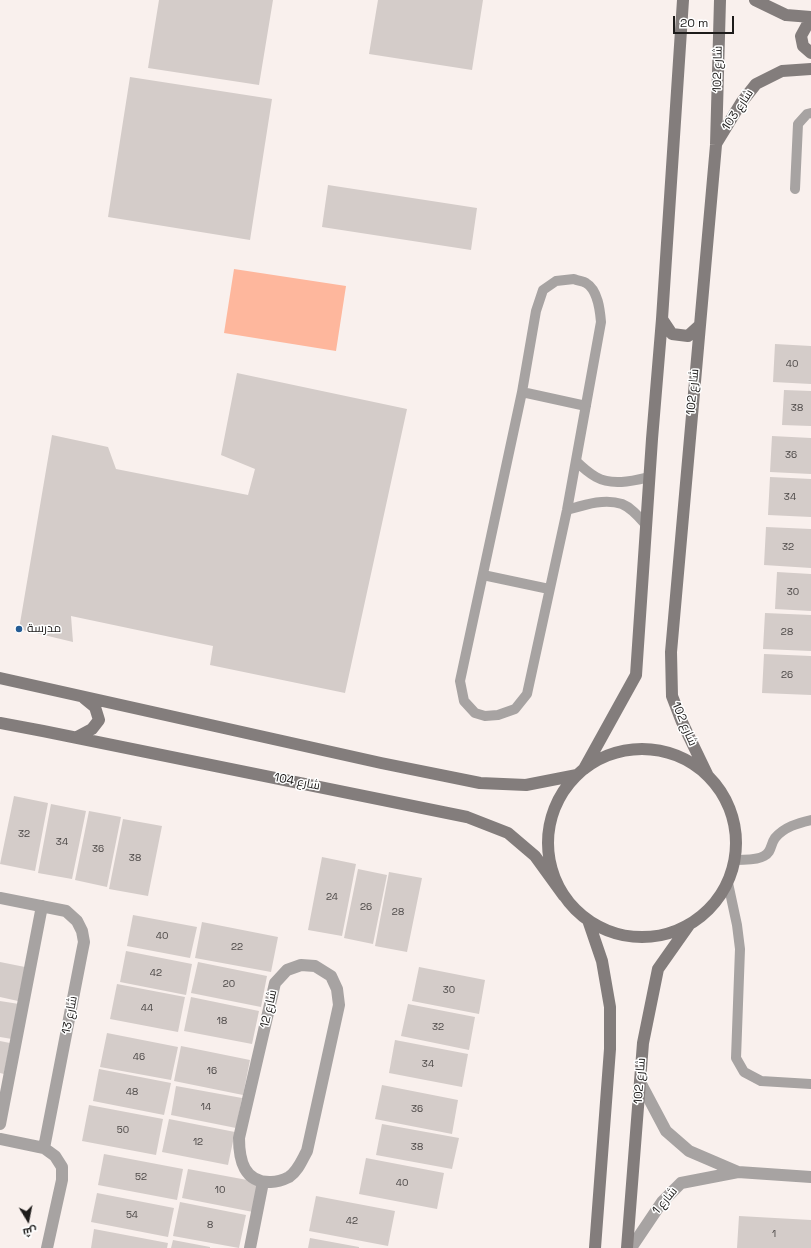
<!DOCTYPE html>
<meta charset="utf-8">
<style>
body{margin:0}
#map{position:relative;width:811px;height:1248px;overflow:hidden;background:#f9f0ed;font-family:"Space Grotesk",Cairo,sans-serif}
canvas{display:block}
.north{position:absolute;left:8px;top:1200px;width:40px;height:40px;-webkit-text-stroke:3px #fff;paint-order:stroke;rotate:170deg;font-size:11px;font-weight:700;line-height:16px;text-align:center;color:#1d1b1a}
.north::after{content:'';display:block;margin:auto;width:14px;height:18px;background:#1d1b1a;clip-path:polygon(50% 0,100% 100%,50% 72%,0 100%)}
.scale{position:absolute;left:673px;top:16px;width:61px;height:18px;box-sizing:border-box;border:2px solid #1d1b1a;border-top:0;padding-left:5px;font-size:12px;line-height:14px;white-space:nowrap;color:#1d1b1a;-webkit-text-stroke:3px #fff;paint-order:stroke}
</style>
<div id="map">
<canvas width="811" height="1248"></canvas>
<div class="north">ش</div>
<div class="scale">20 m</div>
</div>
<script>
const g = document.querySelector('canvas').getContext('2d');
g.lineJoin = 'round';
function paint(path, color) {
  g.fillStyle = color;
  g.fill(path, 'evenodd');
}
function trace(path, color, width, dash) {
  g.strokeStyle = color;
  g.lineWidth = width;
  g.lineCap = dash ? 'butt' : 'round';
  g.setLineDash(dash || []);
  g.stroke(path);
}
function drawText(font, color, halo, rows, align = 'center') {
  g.font = font + ' "Space Grotesk",Cairo,sans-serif';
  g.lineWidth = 3;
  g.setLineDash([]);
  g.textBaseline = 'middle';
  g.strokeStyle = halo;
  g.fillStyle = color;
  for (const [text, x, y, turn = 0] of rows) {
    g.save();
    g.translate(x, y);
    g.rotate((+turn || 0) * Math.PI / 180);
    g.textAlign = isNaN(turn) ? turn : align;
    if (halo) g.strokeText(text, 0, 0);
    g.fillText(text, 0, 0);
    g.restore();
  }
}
paint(new Path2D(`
 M 234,269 L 346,286 L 336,351 L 224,333 Z`), '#feb79d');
paint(new Path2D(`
 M 159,0 L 273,0 L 259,85 L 148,68 Z
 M 378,0 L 483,0 L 472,70 L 369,54 Z
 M 130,77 L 272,99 L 250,240 L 108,217 Z
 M 328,185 L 477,208 L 471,250 L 322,227 Z
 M 775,344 L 811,346 L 811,384 L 773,382 Z
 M 237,373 L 407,409 L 345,693 L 210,665 L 213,646 L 71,616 L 73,642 L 19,629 L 52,435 L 108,447 L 116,469 L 248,495 L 255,469 L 221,455 Z
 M 784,390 L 811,391 L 811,426 L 782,425 Z
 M 772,436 L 811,438 L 811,474 L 770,472 Z
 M 770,477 L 811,479 L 811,517 L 768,515 Z
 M 766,527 L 811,529 L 811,568 L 764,565 Z
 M 777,572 L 811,574 L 811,611 L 775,609 Z
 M 765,613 L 811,615 L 811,651 L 763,649 Z
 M 764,654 L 811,656 L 811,695 L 762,693 Z
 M 14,796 L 48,803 L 35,871 L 0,864 Z
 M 51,804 L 86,811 L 72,879 L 38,873 Z
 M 89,811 L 121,817 L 107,887 L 75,880 Z
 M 123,819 L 162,826 L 148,896 L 109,889 Z
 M 322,857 L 356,864 L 342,936 L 308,930 Z
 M 358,869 L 387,875 L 373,944 L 344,938 Z
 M 389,872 L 422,878 L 407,952 L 375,946 Z
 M 133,915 L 197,927 L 190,958 L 127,946 Z
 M 202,922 L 278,937 L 271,972 L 195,958 Z
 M 126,951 L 192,964 L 186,995 L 120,982 Z
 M 0,962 L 25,967 L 18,1001 L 0,997 Z
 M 198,962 L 267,976 L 261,1007 L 191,993 Z
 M 419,967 L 485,980 L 479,1014 L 412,1001 Z
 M 117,984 L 185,997 L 178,1032 L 110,1019 Z
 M 191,997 L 259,1011 L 252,1044 L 184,1031 Z
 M 0,1001 L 19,1004 L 12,1039 L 0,1037 Z
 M 408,1004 L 475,1017 L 469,1050 L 401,1036 Z
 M 107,1033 L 178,1047 L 171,1080 L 100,1067 Z
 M 395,1040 L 468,1054 L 462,1087 L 389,1073 Z
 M 0,1041 L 10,1043 L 4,1074 L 0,1073 Z
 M 181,1046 L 250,1060 L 243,1095 L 174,1081 Z
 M 99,1069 L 171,1083 L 164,1115 L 93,1101 Z
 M 382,1085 L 458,1100 L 452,1134 L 375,1119 Z
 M 176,1086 L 242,1098 L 236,1128 L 171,1115 Z
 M 89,1105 L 163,1119 L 156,1155 L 82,1141 Z
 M 169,1119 L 235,1132 L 228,1165 L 162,1152 Z
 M 382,1124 L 459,1138 L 452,1169 L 376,1155 Z
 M 104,1154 L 183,1169 L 177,1200 L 98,1185 Z
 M 366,1158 L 444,1173 L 437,1209 L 359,1194 Z
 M 188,1169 L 258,1182 L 253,1212 L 182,1198 Z
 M 97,1193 L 174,1208 L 168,1237 L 91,1222 Z
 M 316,1196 L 395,1211 L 388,1246 L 309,1231 Z
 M 180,1202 L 246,1215 L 239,1248 L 173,1236 Z
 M 739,1216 L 811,1220 L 811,1248 L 737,1248 Z
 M 94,1229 L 168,1243 L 167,1248 L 91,1248 Z
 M 310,1238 L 359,1247 L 359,1248 L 308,1248 Z
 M 173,1240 L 210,1247 L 210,1248 L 171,1248 Z`), '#d4ccc9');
trace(new Path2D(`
 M 795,189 L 798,124 L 807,114 L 811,113
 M 574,279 C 578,281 583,281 586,283 C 598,290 600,310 601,322 L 567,510 L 527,694 L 515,709 L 498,715 L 485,716 L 475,713 L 464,701 L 460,681 L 522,392 L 536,311 L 543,290 L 556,281 Z
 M 522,392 L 586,406
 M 576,461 C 582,467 589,473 596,477 C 612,486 632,481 649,477
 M 567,510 C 584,505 604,498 622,504 C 632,508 639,517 646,525
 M 483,575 L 549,589
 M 735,860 C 744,859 756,861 764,856 C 772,852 770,845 775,838 C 784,827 798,823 811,820
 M 728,883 L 737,925 L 740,949 L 736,1058 L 744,1072 L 761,1081 L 811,1084`), '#a7a3a2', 10);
trace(new Path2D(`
 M 0,898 L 66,911 L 77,921 L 82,931 L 84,942 L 82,952 L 44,1148
 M 301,965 L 315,966 L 331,976 L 337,989 L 339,1005 L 307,1151 C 302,1160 298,1171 289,1177 C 283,1180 277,1182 271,1182 C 244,1183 239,1160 239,1138 L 275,983 L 287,970 Z
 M 640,1082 L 666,1131 L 689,1151 L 738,1172
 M 0,1124 L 42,906
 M 0,1139 L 44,1148 L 55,1156 L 62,1167 L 62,1180 L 47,1248
 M 250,1248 L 263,1182
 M 631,1248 L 662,1202 L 681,1183 L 738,1172 L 811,1177`), '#a7a3a2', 12);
trace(new Path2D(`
 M 755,0 L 786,15 L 811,17
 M 811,24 L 807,25 L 801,36 L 803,46 L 811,53
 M 716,144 L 741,103 L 756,84 L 782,71 L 811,69
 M 662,319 L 672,334 L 688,336 L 699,326
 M 0,678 L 381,763 L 480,783 L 526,785 L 577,775
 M 0,723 L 43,731 L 467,817 L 508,833 L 535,856 L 564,896
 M 77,737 L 92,729 L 99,720 L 95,707 L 84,698
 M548 843a94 94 0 1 1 188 0a94 94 0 1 1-188 0Z
 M 584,769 L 636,675 L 652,439 L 662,319 L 683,0
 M 708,776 L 682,722 L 672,696 L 671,652 L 716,145 L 720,0
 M 588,920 L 602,961 L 610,1007 L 610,1049 L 595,1248
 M 627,1248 L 643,1043 L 658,969 L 689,925`), '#837d7c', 12);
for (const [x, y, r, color] of [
 [19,629,4,"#255c94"]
]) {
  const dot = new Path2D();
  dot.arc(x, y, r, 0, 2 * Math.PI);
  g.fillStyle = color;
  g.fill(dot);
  trace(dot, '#fff', 1.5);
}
drawText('10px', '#4b4746', null, [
 ["40",792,364],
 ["38",797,408],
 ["36",791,455],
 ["34",790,497],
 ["32",788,547],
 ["30",793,592],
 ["28",787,632],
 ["26",787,675],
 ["32",24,834],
 ["34",62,842],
 ["36",98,849],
 ["38",135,858],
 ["24",332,897],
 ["26",366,907],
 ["28",398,912],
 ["40",162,936],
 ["22",237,947],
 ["42",156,973],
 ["20",229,984],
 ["30",449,990],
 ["44",147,1008],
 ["18",222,1021],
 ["32",438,1027],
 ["46",139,1057],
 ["34",428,1064],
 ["16",212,1071],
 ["48",132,1092],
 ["14",206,1107],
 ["36",417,1109],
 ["50",123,1130],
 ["12",198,1142],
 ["38",417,1147],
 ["52",141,1177],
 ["40",402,1183],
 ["10",220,1190],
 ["54",132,1215],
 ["42",352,1221],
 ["8",210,1225],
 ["1",774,1234]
]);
drawText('12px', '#1d1b1a', '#fff', [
 ["شارع 102",718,69,-89],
 ["شارع 103",738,110,-57],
 ["شارع 102",693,392,-85],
 ["شارع 102",684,724,67],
 ["شارع 104",297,782,11],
 ["شارع 12",269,1009,-77],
 ["شارع 13",70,1015,-79],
 ["شارع 102",640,1081,-86],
 ["شارع 1",665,1201,-50]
]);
drawText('12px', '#1d1b1a', '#fff', [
 ["مدرسة",27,629]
], 'left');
</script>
